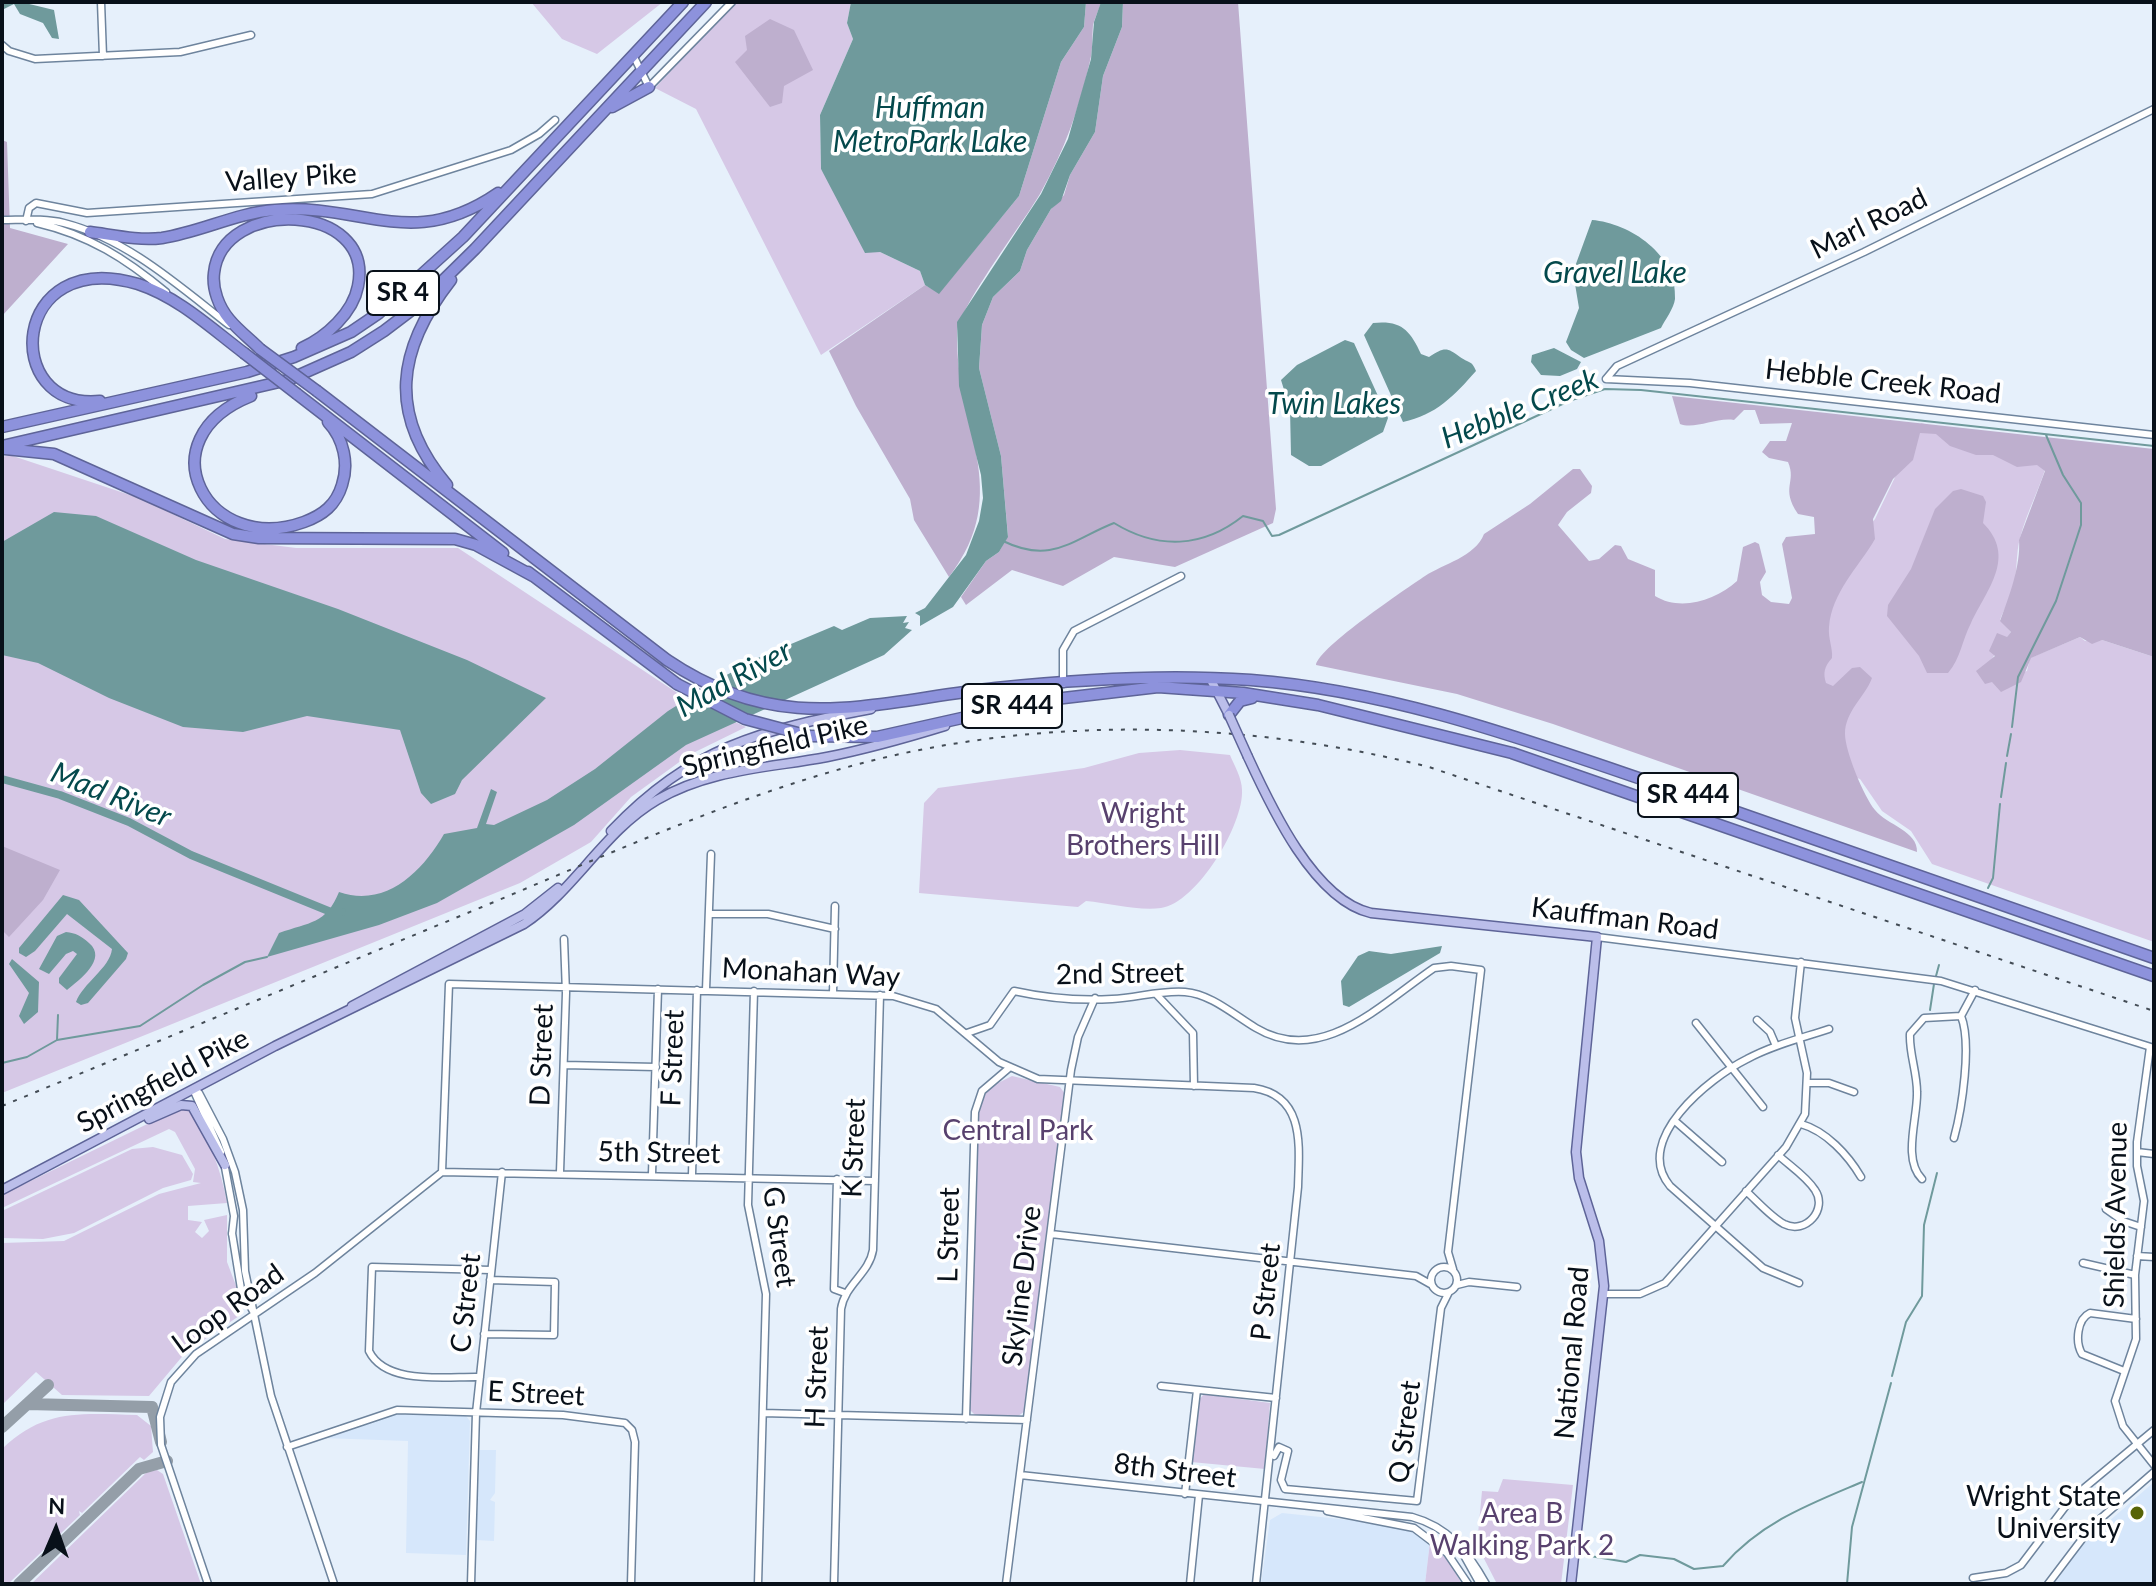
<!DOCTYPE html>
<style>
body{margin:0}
#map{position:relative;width:2156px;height:1586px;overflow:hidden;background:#e6f0fb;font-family:Lato,sans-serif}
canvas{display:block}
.frame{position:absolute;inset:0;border:4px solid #081019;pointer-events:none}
.north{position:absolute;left:16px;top:1490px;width:80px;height:80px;-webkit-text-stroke:6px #fff;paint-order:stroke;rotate:2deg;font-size:22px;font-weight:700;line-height:32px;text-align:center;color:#081019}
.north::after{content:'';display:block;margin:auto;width:28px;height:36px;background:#081019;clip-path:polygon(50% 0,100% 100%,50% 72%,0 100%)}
</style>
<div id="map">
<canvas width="2156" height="1586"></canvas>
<div class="frame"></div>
<div class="north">N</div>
</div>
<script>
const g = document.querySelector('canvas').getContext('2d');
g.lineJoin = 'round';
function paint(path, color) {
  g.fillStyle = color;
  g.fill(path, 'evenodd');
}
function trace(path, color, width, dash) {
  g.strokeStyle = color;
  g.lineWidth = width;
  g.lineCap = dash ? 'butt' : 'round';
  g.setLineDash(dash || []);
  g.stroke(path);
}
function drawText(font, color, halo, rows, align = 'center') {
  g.font = font + ' Lato,sans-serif';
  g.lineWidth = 7;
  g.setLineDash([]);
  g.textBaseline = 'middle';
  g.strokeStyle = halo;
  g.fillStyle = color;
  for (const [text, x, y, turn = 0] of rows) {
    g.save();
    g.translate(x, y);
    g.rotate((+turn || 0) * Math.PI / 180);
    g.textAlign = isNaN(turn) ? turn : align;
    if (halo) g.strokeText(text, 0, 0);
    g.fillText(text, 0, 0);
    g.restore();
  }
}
paint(new Path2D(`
 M 391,1414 L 466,1416 L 470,1421 L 466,1555 L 406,1553 L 408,1441 L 322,1438 Z
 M 480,1450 L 496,1450 L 495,1493 L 490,1500 L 495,1502 L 494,1541 L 476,1540 Z
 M 2154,1482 L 2154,1584 L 2054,1584 L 2084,1543 Z
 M 1282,1513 L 1388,1524 L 1412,1532 L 1430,1542 L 1425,1584 L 1261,1584 L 1270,1520 Z`), '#d6e7fb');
paint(new Path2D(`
 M 531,2 L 663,2 L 597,54 L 562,39 Z
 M 734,2 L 851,2 L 847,23 L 853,39 L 820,115 L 821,169 L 880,252 L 920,271 L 925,285 L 821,355 L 696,109 L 655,88 Z
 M 1921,423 L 2049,456 C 2042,485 2027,510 2020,538 C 2016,552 2017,574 2014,586 C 2011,598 2004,609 2000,620 L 2011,632 L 1991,660 L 1992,682 L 2027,671 L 2030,658 L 2080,637 L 2085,641 L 2102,640 L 2154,657 L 2154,942 L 1932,864 L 1911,831 L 1882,811 L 1860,779 L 1791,757 L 1808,678 L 1849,552 L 1875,519 Z
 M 10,455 L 139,498 L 225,539 L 296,548 L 458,548 L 691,702 L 746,727 L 689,755 L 631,797 L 591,842 L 520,883 L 2,1093 L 2,457 Z
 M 1180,750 L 1230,755 C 1234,765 1242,778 1242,790 C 1244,824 1197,903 1161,908 C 1138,911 1109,903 1086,901 L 1078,907 L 919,893 L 924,803 L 938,788 L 1084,768 L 1139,753 Z
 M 1012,1076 L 1060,1087 L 1065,1094 L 1025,1411 L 1017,1417 L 977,1417 L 969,1409 L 978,1106 L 986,1089 Z
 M 180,1108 L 188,1108 C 208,1135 221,1169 227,1203 L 188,1206 L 188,1220 L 202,1222 L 195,1232 L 202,1238 L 209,1231 L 204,1220 L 227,1215 L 227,1262 L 243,1304 L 242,1314 L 186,1352 L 149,1396 L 62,1395 L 36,1372 L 2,1405 L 2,1243 L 64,1241 L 159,1194 L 201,1183 L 193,1182 L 195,1169 L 175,1132 L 169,1129 L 2,1208 L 2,1195 Z
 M 153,1147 L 182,1155 L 193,1174 L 191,1180 L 163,1188 L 74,1233 L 43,1239 L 2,1238 L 2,1211 L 132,1149 Z
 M 1204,1394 L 1270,1403 L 1265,1469 L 1191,1462 L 1198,1401 Z
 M 137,1415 L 151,1426 L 153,1452 L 144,1460 L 140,1457 L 82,1513 L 79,1511 L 80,1515 L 8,1584 L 2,1584 L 2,1449 C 45,1408 81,1414 137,1415 Z
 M 157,1470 L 163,1474 L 201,1584 L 31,1584 L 148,1471 Z
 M 1503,1479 L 1573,1485 L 1561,1584 L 1497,1584 L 1477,1545 L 1482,1491 L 1498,1492 Z
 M 1430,1542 L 1448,1560 L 1462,1584 L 1425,1584 Z`), '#d6c8e6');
paint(new Path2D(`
 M 1086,2 L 1101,2 C 1099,10 1095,17 1093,25 C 1092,37 1093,50 1090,61 C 1080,107 1064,151 1041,192 C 1025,221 958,308 957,333 C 955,426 1015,491 949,577 L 914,520 L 910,499 L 856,406 L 829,351 L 925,285 L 939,293 L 1019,196 L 1061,62 L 1084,27 Z
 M 1123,2 L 1238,2 L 1276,509 L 1273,523 L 1175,567 L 1114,557 L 1063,586 L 1012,570 L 966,605 L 961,597 L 986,561 L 999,552 L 1008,536 L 1001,456 L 979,368 L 982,325 L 993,297 L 1020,271 L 1027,250 L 1051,209 L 1064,195 L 1070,175 L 1095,132 L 1103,76 L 1122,27 Z
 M 770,19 L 794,30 L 813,70 L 784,86 L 782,103 L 770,107 L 735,62 L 747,50 L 745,36 Z
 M 2,140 L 7,142 L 10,228 L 68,244 L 2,316 Z
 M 1672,396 L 2154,449 L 2154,657 L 2102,640 L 2092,644 L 2080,637 L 2031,658 L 2021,682 L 2001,692 L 1992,682 L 1985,684 L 1976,671 L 1995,656 L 1989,651 L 1997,633 L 2007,637 L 2011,632 L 2000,621 C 2009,597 2021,565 2019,540 L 2045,471 L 2037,465 L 2017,467 L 1993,455 L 1976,455 L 1950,446 L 1936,434 L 1920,433 L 1913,460 L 1893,479 L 1873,519 L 1875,539 C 1858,568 1832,592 1829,627 C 1828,639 1833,648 1832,658 C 1824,667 1823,673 1826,683 L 1833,686 L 1852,668 L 1860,667 L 1872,678 C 1865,697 1845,711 1845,734 C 1845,751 1864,797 1875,810 C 1887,825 1918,831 1917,852 L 1553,724 L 1457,694 L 1316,665 C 1319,647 1406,589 1425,576 C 1443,564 1475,557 1484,534 L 1530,504 L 1573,469 L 1580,469 L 1592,486 L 1591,493 L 1567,512 L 1558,525 L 1589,561 L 1599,559 L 1615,545 L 1621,546 L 1628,559 L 1655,570 L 1655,596 C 1681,612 1716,600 1737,581 L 1743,547 L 1755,542 L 1759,544 L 1766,572 L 1760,582 L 1762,595 L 1771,602 L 1789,604 L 1792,598 L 1782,544 L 1786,537 L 1815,534 L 1814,517 L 1798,514 C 1780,487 1797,483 1788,462 L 1769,458 L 1762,452 L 1770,441 L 1786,441 L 1792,423 L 1760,424 L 1755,410 L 1744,410 L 1734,420 C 1716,417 1695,430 1680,424 Z
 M 1961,489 L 1983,496 L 1986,502 L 1983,523 C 2017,557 1987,589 1971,623 C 1962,640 1961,658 1948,673 L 1927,673 L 1919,656 L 1887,616 L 1888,605 L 1911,569 L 1935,509 L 1953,491 Z
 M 2,846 L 60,870 L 43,900 L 9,937 L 2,930 Z`), '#beafce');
paint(new Path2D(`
 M 2,2 L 21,2 L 54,10 L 59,39 L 52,38 L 43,23 L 20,14 L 14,4 L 2,10 Z
 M 851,2 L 1086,2 L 1084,27 L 1061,62 L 1019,196 L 939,294 L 925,285 L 920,271 L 880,252 L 865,253 L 821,169 L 820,115 L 853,39 L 847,23 Z
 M 1101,2 L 1123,2 L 1122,27 L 1103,76 L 1095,132 L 1070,175 L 1061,201 L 1051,209 L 1027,250 L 1020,271 L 993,297 L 982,325 L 979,368 L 1001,456 L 1008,537 L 999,552 L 986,561 L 953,607 L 920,626 L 920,616 L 915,613 L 925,608 L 966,555 L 979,521 L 983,498 L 981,475 L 959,386 L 957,322 L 1041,194 L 1068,139 L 1091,59 L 1094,22 Z
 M 1592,220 C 1630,223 1678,255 1675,299 C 1674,308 1665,320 1661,328 L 1584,358 L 1571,350 L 1566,342 L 1579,308 L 1573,272 Z
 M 1373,323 C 1401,320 1410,330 1421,354 L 1429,357 C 1444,347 1447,347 1460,357 C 1468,363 1472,360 1476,371 C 1454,396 1436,415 1403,422 L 1364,335 Z
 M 1345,340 L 1354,343 L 1388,418 L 1383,432 L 1321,466 L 1309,466 L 1291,455 L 1290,409 L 1281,380 L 1297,365 Z
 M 1554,348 L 1581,362 L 1577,369 L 1560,376 L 1541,375 L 1531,362 L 1532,355 Z
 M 54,512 L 96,516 L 196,560 L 338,609 L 467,660 L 546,698 L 462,780 L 455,794 L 431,804 L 421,793 L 400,730 L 307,716 L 243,732 L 183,727 L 109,698 L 38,663 L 2,655 L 2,542 Z
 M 907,616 L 903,623 L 909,622 L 905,628 L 912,630 L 884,655 L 686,745 L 574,825 L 437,903 L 379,925 L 267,957 L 279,933 C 310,922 326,924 339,892 C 386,908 422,872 444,834 L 477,828 L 491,789 L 497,792 L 486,824 L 494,825 L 547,800 L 595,769 L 668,711 L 721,678 L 760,657 L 834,626 L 842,630 L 870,618 Z
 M 63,895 L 79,900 L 128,953 L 126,959 L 88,1003 L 81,1005 L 76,1002 C 83,983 110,968 112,949 L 67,914 L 35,951 L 26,957 L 19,953 L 19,948 Z
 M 66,932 C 76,933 81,936 89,943 C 108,959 79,980 67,990 L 59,983 L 59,978 L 77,954 L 73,951 L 66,954 L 49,974 L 39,969 L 57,936 Z
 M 1442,946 L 1440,953 L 1349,1007 L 1343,1005 L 1341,981 L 1358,956 L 1369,951 L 1391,954 Z
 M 12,959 L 39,982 L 38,1012 L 24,1024 L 19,1016 L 29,993 L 9,964 Z`), '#6f9a9c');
trace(new Path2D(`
 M 1003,541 C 1052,565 1073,539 1114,523 C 1158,550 1203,548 1243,516 L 1263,521 L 1272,536 L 1279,535 L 1569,401 L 1605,389 L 1641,390 L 2154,446
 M 2012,727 L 2018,677 L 2056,601 L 2081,525 L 2081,503 L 2063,475 L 2046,435
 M 2007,756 L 2011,734
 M 2001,797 L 2006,763
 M 1988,888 L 1993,878 L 2000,804
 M 1936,976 L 1939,965
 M 1930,1010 L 1934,984
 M 57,1040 L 58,1015
 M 2,1063 L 27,1057 L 57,1040 L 140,1026 L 203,985 L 245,962 L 267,957
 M 1892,1376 L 1906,1322 L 1922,1296 L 1924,1225 L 1937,1173
 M 1590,1556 L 1626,1562 L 1640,1555 L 1674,1559 L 1694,1569 L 1723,1566 C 1761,1522 1810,1504 1862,1482
 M 1847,1584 L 1852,1527 L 1891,1383`), '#6f9a9c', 2);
trace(new Path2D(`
 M 2,779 L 60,795 L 129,822 L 191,855 L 331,912 L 342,912`), '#6f9a9c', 8);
trace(new Path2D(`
 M 27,1404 L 152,1407 L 161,1442
 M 2,1427 L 48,1385
 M 19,1584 L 139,1469 L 167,1461`), '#949ea8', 12);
const minor = new Path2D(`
 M 101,2 L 103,56
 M 2,45 L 9,51 L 35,59 L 180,52 L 251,35
 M 633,55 L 649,87 L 732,2
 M 2,220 C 22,220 45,218 64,223 C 127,239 179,286 229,325
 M 26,221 L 29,208 L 36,203 L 87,213 L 372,194 L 511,150 L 539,134 L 555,120
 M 37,223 C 89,235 126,259 166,292
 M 1606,379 L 1617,366 L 1864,252 L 2154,109
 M 1606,379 L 1690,383 L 2154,435
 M 1063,684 L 1063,650 L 1074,631 L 1181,576
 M 709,914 L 768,914 L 835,929
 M 1597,937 L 1941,981 L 2154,1048
 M 706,990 L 711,854
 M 754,991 L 748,1205 L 766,1294 L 758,1584
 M 833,993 L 835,906
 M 1156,994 L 1193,1033 L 1194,1086
 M 1961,1016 L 1975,990
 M 1757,1020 L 1770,1032 L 1776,1046
 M 1696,1023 L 1763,1107
 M 967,1033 L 990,1025 L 1014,991 C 1046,998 1079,1001 1112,999 C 1136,998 1161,990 1185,992 C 1211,994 1234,1015 1256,1028 C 1321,1067 1381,1004 1434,968 L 1451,966 L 1481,970 L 1448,1252 L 1453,1269
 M 2150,1047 L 2137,1142 L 2137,1166 L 2144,1201 L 2135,1275 L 2136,1339 L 2115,1401 L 2123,1426 L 2154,1465
 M 564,1065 L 656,1067
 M 1808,1083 L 1829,1083 L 1854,1092
 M 193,1089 L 199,1093 L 223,1139 L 235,1172 L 243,1210 L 245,1271 L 271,1396 L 334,1584
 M 193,1089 L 221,1152
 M 1675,1121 L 1722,1162
 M 1801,1124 C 1826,1131 1848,1155 1861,1177
 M 1954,1138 C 1962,1109 1972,1043 1961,1016
 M 2137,1152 L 2154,1154
 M 224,1162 L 234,1216 L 232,1234
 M 442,1172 L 449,984 L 893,996 L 936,1009 L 999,1062 L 1038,1079 L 1254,1088 C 1306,1096 1299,1147 1298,1187 L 1256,1584
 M 560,1172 L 566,993 L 564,939
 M 652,1174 L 658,989
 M 692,1175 L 697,990
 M 837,1179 L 834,1289 L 845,1293
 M 1922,1179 C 1902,1159 1918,1117 1917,1092 C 1917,1072 1909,1053 1910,1034 L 1924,1018 L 1961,1016
 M 1746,1191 C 1758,1202 1771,1217 1784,1224 C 1806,1235 1828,1209 1815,1190 C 1806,1176 1790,1166 1778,1155
 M 2106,1209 L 2123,1221 L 2141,1227
 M 232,1233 L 241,1289 L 254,1313
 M 1051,1234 L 1416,1276 L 1432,1285
 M 2137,1256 L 2154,1257
 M 2083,1263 L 2135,1275
 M1431 1280a13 13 0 1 1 26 0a13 13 0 1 1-26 0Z
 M 1799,1283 L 1763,1268 L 1670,1186 C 1632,1140 1709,1078 1747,1059 C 1773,1045 1802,1038 1829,1029
 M 1457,1285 L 1469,1282 L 1517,1287
 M 1604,1294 L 1640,1294 L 1665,1283 L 1786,1147 L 1805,1114 L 1807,1073 L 1795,1018 L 1801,962
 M 484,1334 L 554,1335 L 555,1282 L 490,1280
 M 2124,1371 L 2082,1354 C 2075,1342 2077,1319 2090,1313 L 2136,1319
 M 480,1377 C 448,1376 386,1386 369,1351 L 372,1267 L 491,1270
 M 1161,1386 L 1276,1398
 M 763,1413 L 1027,1420
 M 966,1419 L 975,1112 L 982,1091 L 1009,1068
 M 287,1447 L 397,1410 L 563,1415 L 625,1423 L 632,1430 L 635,1442 L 631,1584
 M 1274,1456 L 1279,1447 L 1288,1451 L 1281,1480 L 1285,1489 L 1417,1501 L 1441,1308 L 1449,1292
 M 1020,1475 L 1412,1517 C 1449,1527 1468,1552 1486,1584
 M 1185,1494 L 1197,1390
 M 1327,1511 L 1414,1528 L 1447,1553 L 1468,1584
 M 1457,1543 L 1480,1584
 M 1973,1578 L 2006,1573 L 2021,1565 L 2071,1499 L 2154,1430
 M 208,1584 L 161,1445 L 160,1417 L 171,1382 L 196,1354 L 315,1273 L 442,1172 L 875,1181
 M 471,1584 L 476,1413 L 502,1172
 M 834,1584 L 841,1309 C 845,1284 869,1274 873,1250 L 880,995
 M 1006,1584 L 1071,1070 L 1078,1037 L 1095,998
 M 1190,1584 L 1199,1495
 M 2048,1584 L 2092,1526 L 2154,1472`);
const major = new Path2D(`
 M 1210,678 L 1229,715
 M 1248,757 C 1271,807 1314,900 1371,913 L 1597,937 L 1576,1152 L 1579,1178 L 1599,1241 L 1604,1286 L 1571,1584
 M 611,831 C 691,747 760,730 871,709
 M 352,1006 L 525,914 L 558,888
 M 149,1119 L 181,1105 L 192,1106 L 225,1165
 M 2,1190 L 275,1046 L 524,924 C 575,890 604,831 657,800 C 710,769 769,768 827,757 C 867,749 906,738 945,726`);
const highway = new Path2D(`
 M 612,107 L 649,87
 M 90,232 C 113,235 139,241 162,238 C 201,232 236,213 275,210 C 364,203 412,252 498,193
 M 260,349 C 250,339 238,330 229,319 C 219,307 212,289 214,273 C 222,197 375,202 358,286 C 353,313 326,337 302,348
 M 317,391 L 667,660 C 782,738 870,702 996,688 C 1080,679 1167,674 1251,680 C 1396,691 1534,743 1671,789 C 1832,845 1993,901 2154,958
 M 297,394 L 503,553
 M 251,396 C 143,439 207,557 304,522 C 323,515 336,505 342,485 C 349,464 344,439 328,422
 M 100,401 C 0,411 10,246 138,284 C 178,297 211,328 244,353
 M 2,427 L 247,372 L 294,357 L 351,332 L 379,313 L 463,237 L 683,2
 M 2,446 L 288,380 L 351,352 L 384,331 L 417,306 L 475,249 L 706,2
 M 5,449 L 54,454 L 233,534 L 259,538 L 455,539 L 476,545 L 533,576
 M 447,485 C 387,414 397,349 451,280
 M 528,572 L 677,684
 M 1229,715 L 1240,701 L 1252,698
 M 809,736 L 877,737 L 1038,701 L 1158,687 L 1243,693 L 1318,705 L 1512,753 L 2154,976`);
trace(minor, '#6e849d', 9);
trace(major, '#5e6498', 11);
trace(highway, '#5e6498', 13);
trace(minor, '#fff', 6);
trace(major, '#bbbeea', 8);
trace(highway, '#8d92dc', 10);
trace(new Path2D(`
 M 2,1106 C 162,1040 322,973 482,907 C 605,856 726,800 855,765 C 1041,715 1243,720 1429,767 L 2154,1011`), '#434c55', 2, [4, 8]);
const majorBridge = new Path2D(`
 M 1229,715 L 1248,757`);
const highwayBridge = new Path2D(`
 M 260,349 L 317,391
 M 244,353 L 297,394
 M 677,684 L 745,719 L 809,736`);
trace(majorBridge, '#5e6498', 11, []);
trace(highwayBridge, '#5e6498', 13, []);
trace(majorBridge, '#bbbeea', 8);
trace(highwayBridge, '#8d92dc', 10);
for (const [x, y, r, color] of [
 [2137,1513,8,"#576407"]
]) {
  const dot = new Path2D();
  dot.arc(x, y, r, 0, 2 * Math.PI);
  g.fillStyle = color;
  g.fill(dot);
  trace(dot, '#fff', 3);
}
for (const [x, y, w] of [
 [403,293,72],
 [1012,706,100],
 [1688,795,100]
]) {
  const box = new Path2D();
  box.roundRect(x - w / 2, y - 22, w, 44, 6);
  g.fillStyle = '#fff';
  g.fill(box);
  trace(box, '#081019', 2);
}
drawText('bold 26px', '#081019', null, [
 ["SR 4",403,293],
 ["SR 444",1012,706],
 ["SR 444",1688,795]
]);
drawText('28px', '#081019', '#fff', [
 ["Valley Pike",291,178,-4],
 ["Marl Road",1869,224,-26],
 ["Hebble Creek Road",1883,382,6],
 ["Springfield Pike",775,746,-13],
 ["Kauffman Road",1625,919,7],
 ["Monahan Way",811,973,3],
 ["2nd Street",1120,974,-1],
 ["D Street",542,1055,-88],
 ["F Street",673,1058,-88],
 ["Springfield Pike",163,1081,-28],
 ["K Street",854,1148,-88],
 ["5th Street",659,1153,1],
 ["Shields Avenue",2116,1215,-89],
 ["L Street",949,1235,-89],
 ["G Street",779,1237,82],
 ["Skyline Drive",1022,1286,-83],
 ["P Street",1266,1292,-84],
 ["C Street",466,1303,-84],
 ["Loop Road",228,1309,-36],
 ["National Road",1572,1353,-85],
 ["H Street",817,1377,-88],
 ["E Street",536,1394,3],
 ["Q Street",1405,1432,-83],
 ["8th Street",1175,1471,7]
]);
drawText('28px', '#58416e', '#fff', [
 ["Wright",1143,814],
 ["Brothers Hill",1143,846],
 ["Central Park",1018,1131],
 ["Area B",1522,1514],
 ["Walking Park 2",1522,1546]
]);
drawText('28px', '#081019', '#fff', [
 ["Wright State",2121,1497],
 ["University",2121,1529]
], 'right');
drawText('italic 30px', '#04494c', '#fff', [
 ["Huffman",930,108],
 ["MetroPark Lake",930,142],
 ["Gravel Lake",1615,273],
 ["Twin Lakes",1334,404],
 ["Hebble Creek",1520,409,-22],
 ["Mad River",734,679,-29],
 ["Mad River",111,795,22]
]);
</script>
